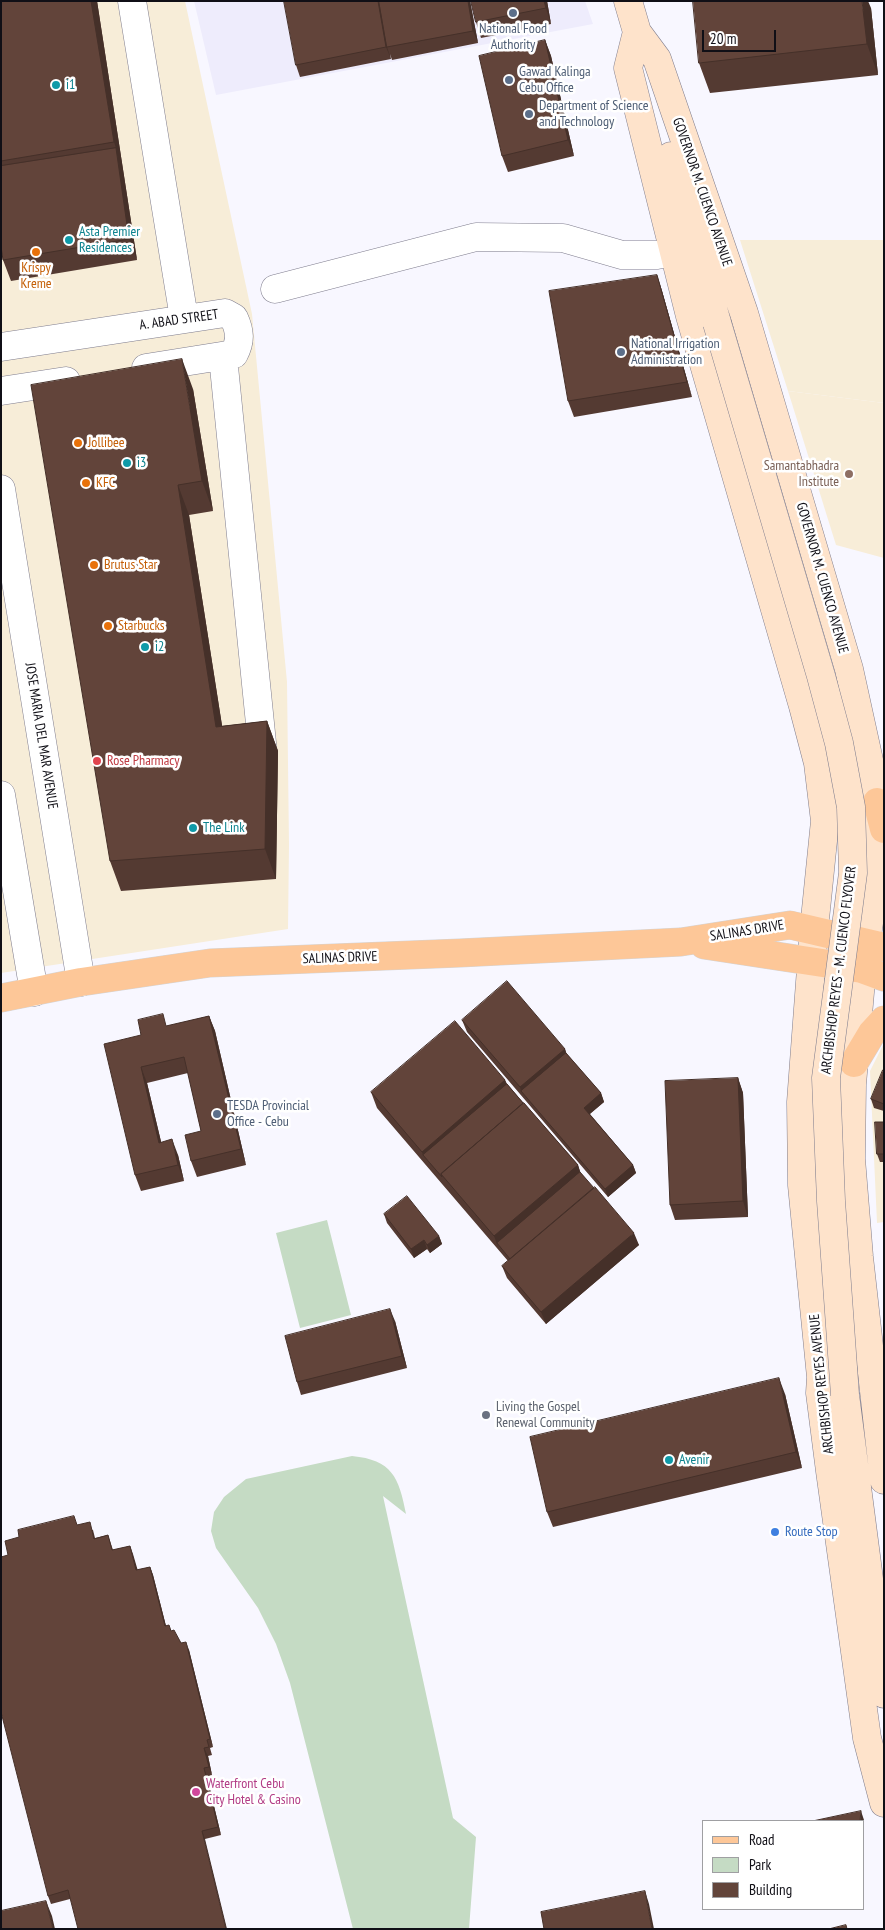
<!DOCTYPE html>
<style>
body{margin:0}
#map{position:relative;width:885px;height:1930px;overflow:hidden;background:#f8f7ff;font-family:"PT Sans Narrow",sans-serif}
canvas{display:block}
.frame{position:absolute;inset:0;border:2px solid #100f16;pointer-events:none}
.legend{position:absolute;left:702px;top:1820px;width:162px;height:90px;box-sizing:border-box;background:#fff;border:1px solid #9f9fa2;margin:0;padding:6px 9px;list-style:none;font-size:15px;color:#100f16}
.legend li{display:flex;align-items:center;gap:10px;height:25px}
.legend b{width:25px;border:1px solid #9f9fa2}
.scale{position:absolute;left:702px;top:30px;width:74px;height:22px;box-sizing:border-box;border:2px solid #100f16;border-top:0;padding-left:6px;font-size:15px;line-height:18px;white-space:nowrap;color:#100f16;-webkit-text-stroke:4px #fff;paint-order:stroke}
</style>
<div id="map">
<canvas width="885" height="1930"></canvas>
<div class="frame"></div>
<ul class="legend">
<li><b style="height:6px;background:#fdc798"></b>Road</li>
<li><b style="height:14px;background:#c5dbc4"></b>Park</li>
<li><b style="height:14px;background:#62443a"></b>Building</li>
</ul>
<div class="scale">20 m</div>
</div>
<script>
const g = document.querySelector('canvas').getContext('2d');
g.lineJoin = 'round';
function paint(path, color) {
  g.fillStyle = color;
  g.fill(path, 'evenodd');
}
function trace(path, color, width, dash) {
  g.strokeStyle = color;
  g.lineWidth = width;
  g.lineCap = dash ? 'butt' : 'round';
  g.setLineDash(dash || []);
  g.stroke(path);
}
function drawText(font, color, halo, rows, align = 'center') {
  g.font = font + ' "PT Sans Narrow",sans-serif';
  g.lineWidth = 5;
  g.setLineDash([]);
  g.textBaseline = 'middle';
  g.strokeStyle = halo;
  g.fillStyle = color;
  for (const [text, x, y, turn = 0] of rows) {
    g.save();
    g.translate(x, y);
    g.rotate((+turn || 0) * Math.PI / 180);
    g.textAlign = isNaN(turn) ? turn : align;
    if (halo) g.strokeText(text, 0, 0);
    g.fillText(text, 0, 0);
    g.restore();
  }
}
paint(new Path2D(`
 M 1,1 L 185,1 L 252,314 L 287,682 L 289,845 L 288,929 L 1,973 Z
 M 740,240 L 884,240 L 884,403 L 788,391 Z
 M 884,1043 L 884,1222 L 877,1223 L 870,1071 Z`), '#f7edd8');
paint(new Path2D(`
 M 194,1 L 585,1 L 593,24 L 216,95 Z`), '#eeecfc');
paint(new Path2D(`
 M 788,391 L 884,403 L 884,558 L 836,545 Z`), '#f8edd8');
paint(new Path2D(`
 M 327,1220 L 351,1315 L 300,1328 L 276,1233 Z
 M 352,1456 C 392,1460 399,1477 406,1514 L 383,1496 L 453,1818 L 476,1837 L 469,1929 L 353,1929 L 290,1683 L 276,1644 L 258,1608 L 216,1548 L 211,1531 L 214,1512 L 224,1497 L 246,1479 Z`), '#c5dbc4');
const street = new Path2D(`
 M 132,1 L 184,318
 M 275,289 L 476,237 L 563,238 L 622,255 L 657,255 L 675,252
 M 1,347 L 225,313 L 234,318 C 240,331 241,341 234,354 L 146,368
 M 223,357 L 263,753
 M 1,391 L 66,381
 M 1,489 L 81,982
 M 1,795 L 34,992`);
const secondary = new Path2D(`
 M 628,1 L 642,49
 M 637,32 L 628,68 L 690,316 L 803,706 L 818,763 L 825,821 L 814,929 L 801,1102 L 802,1185 L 821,1377 L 820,1393 L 830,1471 L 867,1738 L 884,1803
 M 637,32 L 657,59 L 744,313 L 849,669 L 877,797 L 875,883 L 862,969 L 852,1084 L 851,1159 L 859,1257 L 884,1480
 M 671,156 L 717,323
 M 845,1395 L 884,1694`);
const primary = new Path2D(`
 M 877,802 L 884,829
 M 704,945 L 862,969 L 884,977
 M 1,998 L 81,982 L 210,963 L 460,953 L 681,942 L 790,925 L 884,947
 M 854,1063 L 872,1033 L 884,1020`);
trace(street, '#7f7d8e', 29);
trace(secondary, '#7f7d8e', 29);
trace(primary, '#d4d4d5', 29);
trace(street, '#fff', 28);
trace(secondary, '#fee3cb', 28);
trace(primary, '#fdc798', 28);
const secondaryBridge = new Path2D(`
 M 717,323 L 821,676 L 839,743 L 851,807 L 853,873 L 826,1078 L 831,1201 L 845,1395`);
trace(secondaryBridge, '#7f7d8e', 29, []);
trace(secondaryBridge, '#fee3cb', 28);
paint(new Path2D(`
 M 1,1 L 97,1 L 137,260 L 11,281 L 3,260 L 1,246 Z
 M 284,1 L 470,1 L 478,43 L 392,60 L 390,54 L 391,59 L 300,77 L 296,65 Z
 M 471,1 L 547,1 L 551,24 L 481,38 L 476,22 Z
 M 871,8 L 878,75 L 710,93 L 699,63 Z
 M 545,40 L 551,56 L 574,156 L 508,172 L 502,156 Z
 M 657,275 L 662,291 L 692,397 L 574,417 L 568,401 Z
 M 193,389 L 213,511 L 189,515 L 222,726 L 267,721 L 278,751 L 276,879 L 121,891 L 110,861 Z
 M 209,1016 L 215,1031 L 246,1165 L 197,1177 L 191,1161 L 201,1131 L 188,1073 L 147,1083 L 161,1142 L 178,1155 L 184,1181 L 141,1191 L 135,1175 L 141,1035 L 168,1026 Z
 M 462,1020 L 565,1049 L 566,1053 L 601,1093 L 604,1102 L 590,1114 L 633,1165 L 636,1173 L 608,1197 L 467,1032 Z
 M 884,1070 L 884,1111 L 874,1108 L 871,1099 Z
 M 738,1078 L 743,1093 L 748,1217 L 675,1220 L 670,1205 Z
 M 505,1080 L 507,1084 L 578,1165 L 580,1172 L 639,1245 L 546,1324 L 507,1278 L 502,1266 L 508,1261 L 377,1108 L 371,1092 Z
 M 884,1122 L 884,1162 L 880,1162 L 877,1154 Z
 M 384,1214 L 439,1236 L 442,1244 L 430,1253 L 427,1249 L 414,1258 L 387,1223 Z
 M 395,1321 L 407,1368 L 301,1395 L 297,1382 Z
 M 785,1394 L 802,1468 L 553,1527 L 547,1512 Z
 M 78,1525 L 93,1530 L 95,1538 L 108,1535 L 113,1550 L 130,1546 L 137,1570 L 150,1567 L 153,1575 L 166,1626 L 171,1631 L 181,1643 L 189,1650 L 213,1747 L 210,1748 L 212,1755 L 208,1756 L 212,1775 L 207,1777 L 221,1835 L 205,1839 L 70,1899 L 51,1904 L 48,1896 L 8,1555 L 19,1537 Z`), '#543a32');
paint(new Path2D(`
 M 91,1 L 97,1 L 137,260 L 129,239 L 116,148 L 114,142 Z
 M 378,1 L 387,47 L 391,59 L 386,47 Z
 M 468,1 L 470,1 L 478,43 L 473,31 Z
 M 544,1 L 547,1 L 551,24 L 546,8 Z
 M 862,1 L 868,1 L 871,8 L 878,75 L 867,44 Z
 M 545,40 L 551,56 L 574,156 L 568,140 Z
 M 657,275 L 662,291 L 692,397 L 687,382 Z
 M 182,359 L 193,389 L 213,511 L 202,481 Z
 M 178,485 L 189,515 L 227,757 L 216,727 Z
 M 267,721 L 278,751 L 276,879 L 265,849 Z
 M 209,1016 L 215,1031 L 246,1165 L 241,1149 Z
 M 565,1049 L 569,1061 L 521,1091 L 520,1087 Z
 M 141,1067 L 147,1083 L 165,1158 L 159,1143 Z
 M 738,1078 L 743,1093 L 748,1217 L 743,1201 Z
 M 505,1080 L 511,1096 L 423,1155 L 422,1152 Z
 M 601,1093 L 604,1102 L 587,1116 L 584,1108 Z
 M 172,1139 L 178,1155 L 184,1181 L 178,1165 Z
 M 578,1165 L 583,1180 L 497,1243 L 500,1252 L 494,1236 Z
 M 633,1165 L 636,1173 L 608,1197 L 605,1189 Z
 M 634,1233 L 639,1245 L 546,1324 L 541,1312 Z
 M 439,1236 L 442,1244 L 430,1253 L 427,1245 Z
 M 424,1240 L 427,1249 L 414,1258 L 411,1249 Z
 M 390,1309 L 395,1321 L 407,1368 L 402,1356 Z
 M 779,1378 L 785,1394 L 802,1468 L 796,1452 Z
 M 130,1546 L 133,1554 L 140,1578 L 136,1570 Z
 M 150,1567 L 153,1575 L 168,1634 L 165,1626 Z
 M 186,1642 L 189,1650 L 213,1747 L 210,1739 Z
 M 204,1748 L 208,1756 L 212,1775 L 209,1767 Z
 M 204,1768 L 207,1777 L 221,1835 L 218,1827 Z
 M 861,1811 L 864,1820 L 864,1827 L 864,1821 L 860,1821 Z
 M 202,1831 L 205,1839 L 227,1929 L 226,1929 Z
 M 645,1891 L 649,1904 L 654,1929 L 652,1929 Z
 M 46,1901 L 52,1916 L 55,1929 L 53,1929 Z`), '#453029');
const building = new Path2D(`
 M 1,1 L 91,1 L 114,142 L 1,161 Z
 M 284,1 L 378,1 L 386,47 L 296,65 Z
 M 379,1 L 468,1 L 473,31 L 387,47 Z
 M 471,1 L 544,1 L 546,8 L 476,22 Z
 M 693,1 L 862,1 L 867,44 L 699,63 Z
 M 545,40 L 568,140 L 502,156 L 479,56 Z
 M 116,148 L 129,239 L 3,260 L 1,246 L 1,166 Z
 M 657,275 L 687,382 L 568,401 L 549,291 Z
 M 182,359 L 202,481 L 178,485 L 216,727 L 267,721 L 265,849 L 110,861 L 31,385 Z
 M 507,981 L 565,1049 L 520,1087 L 462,1020 Z
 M 163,1014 L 166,1026 L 209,1016 L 241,1149 L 191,1161 L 185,1135 L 201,1131 L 184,1057 L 141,1067 L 159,1143 L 172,1139 L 178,1165 L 135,1175 L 104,1044 L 141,1035 L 138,1020 Z
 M 455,1021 L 505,1080 L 422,1152 L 371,1092 Z
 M 566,1053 L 601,1093 L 584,1108 L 633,1165 L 605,1189 L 521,1091 Z
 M 883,1070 L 884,1070 L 884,1104 L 871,1099 Z
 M 738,1078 L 743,1201 L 670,1205 L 665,1081 Z
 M 507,1084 L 523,1103 L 441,1174 L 442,1177 L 423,1155 Z
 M 524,1103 L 578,1165 L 494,1236 L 441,1174 Z
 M 875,1122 L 884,1122 L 884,1154 L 877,1154 Z
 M 580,1172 L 594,1188 L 510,1259 L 497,1243 Z
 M 595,1187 L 634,1233 L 541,1312 L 502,1266 Z
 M 407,1196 L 439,1236 L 427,1245 L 424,1240 L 411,1249 L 384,1214 Z
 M 390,1309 L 402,1356 L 297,1382 L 285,1336 Z
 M 779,1378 L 796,1452 L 547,1512 L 530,1437 Z
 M 74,1516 L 77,1525 L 90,1522 L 94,1539 L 108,1535 L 112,1550 L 130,1546 L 136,1570 L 150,1567 L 165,1626 L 169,1625 L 171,1631 L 174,1630 L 181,1643 L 186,1642 L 210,1739 L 207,1740 L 209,1747 L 204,1748 L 209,1767 L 204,1768 L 218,1827 L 202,1831 L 226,1929 L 78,1929 L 68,1890 L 48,1896 L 1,1712 L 1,1557 L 8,1555 L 5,1541 L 19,1537 L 18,1530 Z
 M 861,1811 L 860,1821 L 813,1821 Z
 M 645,1891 L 652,1929 L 544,1929 L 541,1912 Z
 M 46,1901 L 53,1929 L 1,1929 L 1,1911 Z
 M 846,1925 L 847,1929 L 829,1929 Z`);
paint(building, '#62443a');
trace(building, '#453029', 1);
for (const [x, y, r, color] of [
 [513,13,5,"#5c6f8a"],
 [509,80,5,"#5c6f8a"],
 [56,85,5,"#0f9aa8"],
 [529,114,5,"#5c6f8a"],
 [69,240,5,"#0f9aa8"],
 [36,252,5,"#e8710a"],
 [621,352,5,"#5c6f8a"],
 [78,443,5,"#e8710a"],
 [127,463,5,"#0f9aa8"],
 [849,474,5,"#8d6e63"],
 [86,483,5,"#e8710a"],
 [94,565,5,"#e8710a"],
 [108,626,5,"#e8710a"],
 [145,647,5,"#0f9aa8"],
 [97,761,5,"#e0444e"],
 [193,828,5,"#0f9aa8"],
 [217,1114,5,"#5c6f8a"],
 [486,1415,5,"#6b7280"],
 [669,1460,5,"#0f9aa8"],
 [775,1532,5,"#3f7fe0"],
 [196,1792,5,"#d1479c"]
]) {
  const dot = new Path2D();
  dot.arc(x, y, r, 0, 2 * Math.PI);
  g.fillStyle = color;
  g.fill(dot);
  trace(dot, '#fff', 2);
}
drawText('14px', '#4e5e75', '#fff', [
 ["National Food",513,29,"center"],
 ["Authority",513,45,"center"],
 ["Gawad Kalinga",519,72],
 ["Cebu Office",519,88],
 ["Department of Science",539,106],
 ["and Technology",539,122],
 ["National Irrigation",631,344],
 ["Administration",631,360],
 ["TESDA Provincial",227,1106],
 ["Office - Cebu",227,1122]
], 'left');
drawText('14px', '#0d838f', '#fff', [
 ["i1",66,85],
 ["Asta Premier",79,232],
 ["Residences",79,248],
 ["i3",137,463],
 ["i2",155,647],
 ["The Link",203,828],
 ["Avenir",679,1460]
], 'left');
drawText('14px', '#100f16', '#fff', [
 ["GOVERNOR M. CUENCO AVENUE",702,192,71],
 ["A. ABAD STREET",179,320,-8],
 ["GOVERNOR M. CUENCO AVENUE",822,578,74],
 ["JOSE MARIA DEL MAR AVENUE",41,736,81],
 ["SALINAS DRIVE",747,931,-9],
 ["SALINAS DRIVE",340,958,-2],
 ["ARCHBISHOP REYES - M. CUENCO FLYOVER",839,970,-83],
 ["ARCHBISHOP REYES AVENUE",822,1384,-96]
]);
drawText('14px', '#c56008', '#fff', [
 ["Krispy",36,268,"center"],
 ["Kreme",36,284,"center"],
 ["Jollibee",88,443],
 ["KFC",96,483],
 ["Brutus Star",104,565],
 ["Starbucks",118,626]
], 'left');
drawText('14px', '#785e54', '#fff', [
 ["Samantabhadra",839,466],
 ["Institute",839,482]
], 'right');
drawText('14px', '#be3a42', '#fff', [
 ["Rose Pharmacy",107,761]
], 'left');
drawText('14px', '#5b616d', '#fff', [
 ["Living the Gospel",496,1407],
 ["Renewal Community",496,1423]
], 'left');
drawText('14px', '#366cbe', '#fff', [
 ["Route Stop",785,1532]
], 'left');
drawText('14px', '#b23c85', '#fff', [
 ["Waterfront Cebu",206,1784],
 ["City Hotel & Casino",206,1800]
], 'left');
</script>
